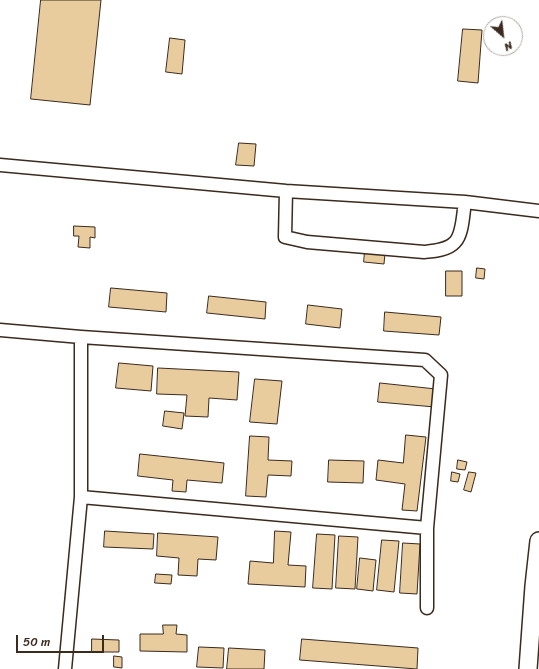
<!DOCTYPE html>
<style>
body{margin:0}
#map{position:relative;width:539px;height:669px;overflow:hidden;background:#fff;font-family:Sriracha,sans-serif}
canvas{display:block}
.north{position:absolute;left:483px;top:16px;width:40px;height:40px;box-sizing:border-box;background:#fff;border:1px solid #b1aaa5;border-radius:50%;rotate:152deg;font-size:11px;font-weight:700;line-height:16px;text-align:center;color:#3b2a1e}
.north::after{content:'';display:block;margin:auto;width:14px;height:18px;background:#3b2a1e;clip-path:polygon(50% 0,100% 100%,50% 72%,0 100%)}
.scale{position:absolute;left:16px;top:635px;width:88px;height:18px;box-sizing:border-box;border:2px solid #3b2a1e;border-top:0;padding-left:5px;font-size:12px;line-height:14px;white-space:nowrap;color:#3b2a1e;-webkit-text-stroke:3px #fff;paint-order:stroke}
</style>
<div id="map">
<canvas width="539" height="669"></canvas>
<div class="north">N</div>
<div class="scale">50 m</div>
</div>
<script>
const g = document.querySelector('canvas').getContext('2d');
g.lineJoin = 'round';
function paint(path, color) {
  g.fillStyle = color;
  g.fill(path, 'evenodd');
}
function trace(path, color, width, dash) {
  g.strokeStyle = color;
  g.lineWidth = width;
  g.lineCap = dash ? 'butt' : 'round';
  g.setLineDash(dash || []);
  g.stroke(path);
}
const building = new Path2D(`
 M 41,0 L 101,0 L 90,105 L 31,99 Z
 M 463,29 L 482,30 L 478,83 L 458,81 Z
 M 170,38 L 185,40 L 182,74 L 166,72 Z
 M 239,143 L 256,144 L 254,166 L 236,165 Z
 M 74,226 L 95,227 L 95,238 L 90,237 L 90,248 L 78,247 L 79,236 L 74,236 Z
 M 365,251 L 385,253 L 384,264 L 364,262 Z
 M 477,268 L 485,269 L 484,279 L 476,278 Z
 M 446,271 L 462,271 L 462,296 L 446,296 Z
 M 111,288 L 167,293 L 166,312 L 109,307 Z
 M 209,296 L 266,302 L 265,319 L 207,313 Z
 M 308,305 L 342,309 L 340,328 L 306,324 Z
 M 385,312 L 441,317 L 439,335 L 384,331 Z
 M 119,363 L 153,366 L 151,391 L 116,388 Z
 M 158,368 L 239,372 L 237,400 L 209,398 L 208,417 L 185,416 L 187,395 L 157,394 Z
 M 255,379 L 282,381 L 277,424 L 250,422 Z
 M 380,383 L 436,389 L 435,407 L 378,402 Z
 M 165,411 L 184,413 L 182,429 L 163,426 Z
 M 406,435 L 426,437 L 417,511 L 402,510 L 405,484 L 376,480 L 378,460 L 403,463 Z
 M 250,436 L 269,437 L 268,460 L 292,461 L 291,476 L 268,475 L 266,497 L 246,496 Z
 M 140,454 L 224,463 L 222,483 L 187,480 L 186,492 L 172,491 L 173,480 L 138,476 Z
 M 329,460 L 364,461 L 363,483 L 328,482 Z
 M 458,460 L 467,462 L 465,470 L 457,469 Z
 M 452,472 L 460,474 L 458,482 L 451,481 Z
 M 469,472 L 476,473 L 471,492 L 464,490 Z
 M 105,531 L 154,534 L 153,549 L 104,547 Z
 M 275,531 L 291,532 L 288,565 L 306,566 L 305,587 L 248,584 L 250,561 L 273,563 Z
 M 158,533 L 218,537 L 216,560 L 198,559 L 197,576 L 178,575 L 179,558 L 157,556 Z
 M 317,534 L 335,535 L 332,589 L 313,588 Z
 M 339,536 L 358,537 L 355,589 L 336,588 Z
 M 382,540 L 399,541 L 394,592 L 377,590 Z
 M 403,543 L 420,544 L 417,594 L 400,593 Z
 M 360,558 L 376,560 L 373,591 L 357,589 Z
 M 156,574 L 172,575 L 171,584 L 155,583 Z
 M 163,625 L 177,625 L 176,634 L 187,635 L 187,652 L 140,651 L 140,634 L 163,634 Z
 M 92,639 L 119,640 L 119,652 L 92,652 Z
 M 302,639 L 418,648 L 417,669 L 300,660 Z
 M 199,647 L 224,648 L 223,668 L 197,667 Z
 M 229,648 L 265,650 L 264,669 L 227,669 Z
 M 114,656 L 122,657 L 122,668 L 114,667 Z`);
paint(building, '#e9cc9d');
trace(building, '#3b2a1e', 1);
const minor = new Path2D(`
 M 0,165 L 286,191 L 465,202 L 539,211
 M 286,191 L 285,237 L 307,242 L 424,252 C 434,251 448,250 455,242 C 463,234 463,213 465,202
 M 0,330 L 81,337 L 425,360 L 441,375 L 427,528 L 427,608
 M 81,497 L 427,528
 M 65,669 L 81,497 L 81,337`);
const highway = new Path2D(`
 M 528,669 L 534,586 L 539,541`);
trace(minor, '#3b2a1e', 15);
trace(highway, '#3b2a1e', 20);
trace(minor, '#fff', 12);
trace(highway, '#fff', 17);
</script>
